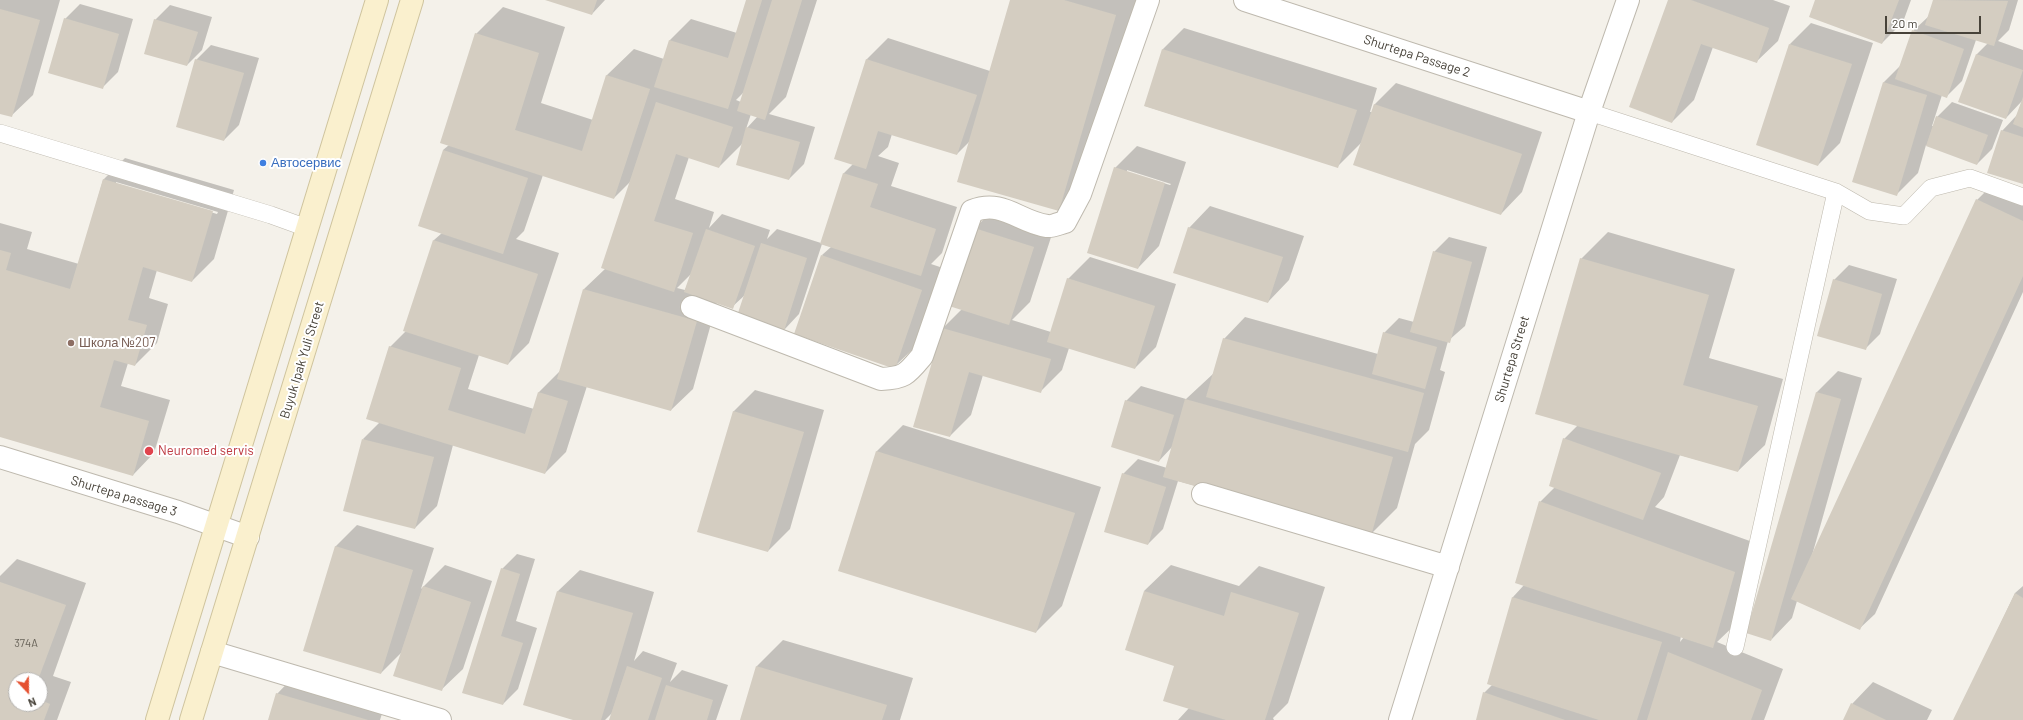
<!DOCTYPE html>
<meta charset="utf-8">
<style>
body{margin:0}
#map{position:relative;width:2023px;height:720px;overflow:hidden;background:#f4f1ea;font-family:Barlow,sans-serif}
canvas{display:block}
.north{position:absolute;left:8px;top:672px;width:40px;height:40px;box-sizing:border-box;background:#fff;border:1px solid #b5b3b0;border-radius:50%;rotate:158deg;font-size:11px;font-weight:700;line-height:16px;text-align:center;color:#474239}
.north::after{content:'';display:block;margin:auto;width:14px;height:18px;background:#e5502f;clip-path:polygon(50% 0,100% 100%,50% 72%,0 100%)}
.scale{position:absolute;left:1885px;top:16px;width:96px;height:18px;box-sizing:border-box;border:2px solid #474239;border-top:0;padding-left:5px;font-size:12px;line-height:14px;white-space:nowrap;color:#474239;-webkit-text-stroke:3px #fff;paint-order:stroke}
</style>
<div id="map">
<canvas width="2023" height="720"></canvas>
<div class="north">N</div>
<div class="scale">20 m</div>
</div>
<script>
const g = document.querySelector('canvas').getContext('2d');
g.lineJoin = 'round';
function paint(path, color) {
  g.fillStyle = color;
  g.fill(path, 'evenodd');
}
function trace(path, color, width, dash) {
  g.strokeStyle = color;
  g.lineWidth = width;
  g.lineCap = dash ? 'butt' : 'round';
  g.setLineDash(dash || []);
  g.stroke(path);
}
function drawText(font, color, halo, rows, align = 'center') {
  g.font = font + ' Barlow,sans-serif';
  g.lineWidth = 4;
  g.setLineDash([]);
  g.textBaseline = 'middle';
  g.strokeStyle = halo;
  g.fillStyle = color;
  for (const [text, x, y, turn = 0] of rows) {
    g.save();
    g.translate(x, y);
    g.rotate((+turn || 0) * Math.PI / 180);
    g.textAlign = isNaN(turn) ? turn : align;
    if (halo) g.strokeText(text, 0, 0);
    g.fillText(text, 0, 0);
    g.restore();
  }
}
paint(new Path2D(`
 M 0,0 L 60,0 L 33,95 L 11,116 L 0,113 Z
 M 547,0 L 605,0 L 592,14 Z
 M 747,0 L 817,0 L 786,97 L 769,114 L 815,127 L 804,164 L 789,179 L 743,143 L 719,167 L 689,157 L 675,199 L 714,212 L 709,228 L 722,214 L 770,230 L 767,239 L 777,229 L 821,243 L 844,173 L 853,164 L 866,60 L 888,38 L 990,71 L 1011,0 L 1138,0 L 1086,183 L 1059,210 L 970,141 L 957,154 L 892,134 L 888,147 L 878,156 L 899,163 L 891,186 L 957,207 L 942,253 L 931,264 L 943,268 L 916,346 L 894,367 L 822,255 L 831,247 L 822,244 L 799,314 L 784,330 L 745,295 L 732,307 L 717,302 L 693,389 L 671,410 L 587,386 L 566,452 L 545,473 L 453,445 L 437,506 L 415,528 L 363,439 L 380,422 L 390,347 L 406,331 L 434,240 L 442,233 L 443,150 L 449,145 L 476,34 L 503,7 L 565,27 L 541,103 L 593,120 L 607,75 L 634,49 L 664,59 L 670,40 L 691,19 L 737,33 ZM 744,92 L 741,102 L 736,100 ZM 751,114 L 758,116 L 746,129 ZM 543,175 L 614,198 L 631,181 L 605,269 L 584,289 L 561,370 L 539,392 L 534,409 L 468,389 L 479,355 L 508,364 L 529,343 L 559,253 L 516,239 L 524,231 ZM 692,273 L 685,290 L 677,288 Z
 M 1669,0 L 1773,0 L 1790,6 L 1778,41 L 1756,62 L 1713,47 L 1694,100 L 1672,122 Z
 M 1816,0 L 1911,0 L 1903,22 L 1882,43 Z
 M 1934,0 L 2018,0 L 2009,30 L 1998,41 L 2023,50 L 2023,183 L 2002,131 L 2017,115 L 2022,101 L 2006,118 L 1960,102 L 1977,54 L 1988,43 L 1976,40 L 1962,81 L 1946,97 L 1942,95 L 1932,126 L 1934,126 L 1937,117 L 1952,102 L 2003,120 L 1992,149 L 1977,164 L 1926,145 L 1918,173 L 1896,195 L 1884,82 L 1901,65 L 1913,31 L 1929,16 Z
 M 80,4 L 133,19 L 118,72 L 102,88 L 65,19 Z
 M 170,5 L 212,17 L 202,50 L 187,65 L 155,20 Z
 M 1811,23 L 1873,43 L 1840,143 L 1818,165 L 1790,44 Z
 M 1184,28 L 1377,88 L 1370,112 L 1372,112 L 1374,105 L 1396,83 L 1542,132 L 1522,192 L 1501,214 L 1361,143 L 1338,166 L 1145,106 L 1163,49 Z
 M 211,45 L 259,58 L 239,125 L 224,140 L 196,60 Z
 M 1137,146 L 1186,162 L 1159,246 L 1138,268 L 1115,168 ZM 1127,170 L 1171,184 L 1170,185 L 1127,172 Z
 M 125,158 L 234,190 L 214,259 L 192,281 L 157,270 L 149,298 L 168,304 L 157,343 L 135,365 L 128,363 L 121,386 L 170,400 L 154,453 L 133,475 L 0,436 L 0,223 L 32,232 L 27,249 L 79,264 L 103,180 ZM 116,182 L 218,212 L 217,214 L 116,184 Z
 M 1992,185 L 2023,199 L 2023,292 L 1875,614 L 1859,629 L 1797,601 L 1792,618 L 1771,640 L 1817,392 L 1838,371 L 1862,378 L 1811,559 L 1977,200 Z
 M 1210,206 L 1304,236 L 1289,280 L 1268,302 L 1189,228 Z
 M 996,207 L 1055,225 L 1030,302 L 1012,320 L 1051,332 L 1068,279 L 1090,257 L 1176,284 L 1156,347 L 1135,368 L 1069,348 L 1062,370 L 1040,392 L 983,375 L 971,415 L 950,436 L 943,328 L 962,309 L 975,228 Z
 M 1608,232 L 1735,269 L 1709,358 L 1783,379 L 1765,445 L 1738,471 L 1680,455 L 1664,497 L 1655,507 L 1761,545 L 1740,620 L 1717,642 L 1783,669 L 1764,720 L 1477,720 L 1484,693 L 1492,685 L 1488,683 L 1513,597 L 1524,585 L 1540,502 L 1555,487 L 1564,439 L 1578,425 L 1581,259 ZM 1681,636 L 1684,637 L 1680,642 Z
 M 1449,237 L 1487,247 L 1465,326 L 1448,341 L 1440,370 L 1445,372 L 1429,430 L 1415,444 L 1397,508 L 1370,535 L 1178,481 L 1163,529 L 1148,544 L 1123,474 L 1138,459 L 1167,468 L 1172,447 L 1159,461 L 1126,401 L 1141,386 L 1186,399 L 1214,373 L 1224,339 L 1245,317 L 1378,354 L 1384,333 L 1399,318 L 1414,322 L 1434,252 Z
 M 1849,265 L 1897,279 L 1880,334 L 1865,349 L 1834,280 Z
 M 755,390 L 824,410 L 790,529 L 768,551 L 733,412 Z
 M 903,425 L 1101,487 L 1062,606 L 1036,632 L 839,570 L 877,451 Z
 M 357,525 L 434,548 L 421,589 L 445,565 L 492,581 L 463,669 L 441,690 L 402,652 L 381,673 L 335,547 Z
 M 517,554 L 535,559 L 516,621 L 537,628 L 518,689 L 503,704 L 464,692 L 502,569 Z
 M 17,559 L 86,583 L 53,676 L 71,682 L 57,720 L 0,720 L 0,576 ZM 16,680 L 40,680 L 40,704 L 16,704 Z
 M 1171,565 L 1239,586 L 1259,566 L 1325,587 L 1288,703 L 1273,718 L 1274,720 L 1178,720 L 1189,708 L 1175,665 L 1144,591 Z
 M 580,570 L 654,592 L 634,661 L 643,651 L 677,663 L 670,682 L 682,670 L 728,685 L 716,720 L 610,720 L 612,713 L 605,720 L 577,720 L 558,591 Z
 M 2023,586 L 2023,720 L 1955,720 L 2015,593 Z
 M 783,640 L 913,678 L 900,720 L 741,720 L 757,666 Z
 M 298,672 L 387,698 L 380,720 L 269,720 L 277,694 Z
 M 1873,682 L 1932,710 L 1927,720 L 1844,720 L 1852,704 Z`), '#0003');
paint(new Path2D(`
 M 545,0 L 597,0 L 592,15 Z
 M 746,0 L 762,0 L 728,109 L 654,87 L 669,40 L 728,58 Z
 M 772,0 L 802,0 L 765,120 L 737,111 Z
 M 1010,0 L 1064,0 L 1116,15 L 1059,211 L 957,182 Z
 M 1668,0 L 1691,0 L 1769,28 L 1757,63 L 1701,44 L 1672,123 L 1629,107 Z
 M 1815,0 L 1899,0 L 1882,44 L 1809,17 Z
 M 1933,0 L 2008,1 L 1994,46 L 1925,25 Z
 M 0,9 L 40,20 L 12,117 L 0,114 Z
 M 64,18 L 119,34 L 103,89 L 48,73 Z
 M 154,19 L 198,32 L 187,66 L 144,54 Z
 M 1912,30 L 1964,49 L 1947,98 L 1895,79 Z
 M 475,33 L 539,53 L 515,130 L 582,151 L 606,75 L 650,89 L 614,199 L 440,143 Z
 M 1789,44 L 1852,64 L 1818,166 L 1756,145 Z
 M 1162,49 L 1357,110 L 1338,168 L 1144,106 Z
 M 1976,54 L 2023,70 L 2006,119 L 1958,102 Z
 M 195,59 L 244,73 L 224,141 L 176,127 Z
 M 866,59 L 977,95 L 957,155 L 878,131 L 866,169 L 834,159 Z
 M 1883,82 L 1927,95 L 1897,196 L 1852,182 Z
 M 2023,97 L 2023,128 L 2013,124 Z
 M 656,102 L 733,127 L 719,168 L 676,154 L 654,221 L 693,233 L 674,292 L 601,268 Z
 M 1374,104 L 1522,154 L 1501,215 L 1353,165 Z
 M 1936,116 L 1988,135 L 1977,165 L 1926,146 Z
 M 746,127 L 800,142 L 789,180 L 736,165 Z
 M 2001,130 L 2023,137 L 2023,184 L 1987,173 Z
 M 443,150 L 528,178 L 503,254 L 418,226 Z
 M 1114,167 L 1165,183 L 1138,269 L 1087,253 Z
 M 843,173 L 878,184 L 870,207 L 936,229 L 921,276 L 820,244 Z
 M 103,179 L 213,211 L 192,282 L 143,267 L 128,320 L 147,325 L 135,366 L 114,360 L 100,407 L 149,421 L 133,476 L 0,437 L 0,250 L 11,253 L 6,270 L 70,289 Z
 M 1976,199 L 2023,221 L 2023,276 L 1860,630 L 1791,599 Z
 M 1188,227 L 1283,257 L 1268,303 L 1173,273 Z
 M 974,228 L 1034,247 L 1009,325 L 949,306 Z
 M 706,229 L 755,246 L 733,309 L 684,292 Z
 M 433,240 L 538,274 L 508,365 L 403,331 Z
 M 761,243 L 807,258 L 784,331 L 737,316 Z
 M 1433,251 L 1472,262 L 1450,343 L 1410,332 Z
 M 821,255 L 922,290 L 895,369 L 794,334 Z
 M 1580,258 L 1709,295 L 1683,385 L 1758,406 L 1738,472 L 1535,414 Z
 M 1067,278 L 1155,306 L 1135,369 L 1047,342 Z
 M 1833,279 L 1882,294 L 1866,350 L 1817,336 Z
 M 583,289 L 697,321 L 671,411 L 557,379 Z
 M 942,328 L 1051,359 L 1041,393 L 969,372 L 950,437 L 913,427 Z
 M 1383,332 L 1437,347 L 1425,389 L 1372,374 Z
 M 1223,338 L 1424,393 L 1408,452 L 1206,397 Z
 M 389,346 L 461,368 L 448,410 L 525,434 L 538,392 L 568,401 L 545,474 L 366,419 Z
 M 1816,392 L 1841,399 L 1771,641 L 1746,633 Z
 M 1185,399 L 1393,457 L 1371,536 L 1163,477 Z
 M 1125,400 L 1174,415 L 1159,462 L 1111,447 Z
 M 733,411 L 804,432 L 768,552 L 697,532 Z
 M 1563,438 L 1661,473 L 1643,520 L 1549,486 Z
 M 362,439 L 434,457 L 415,529 L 343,511 Z
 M 876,451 L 1075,513 L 1036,633 L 838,571 Z
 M 1122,473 L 1166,487 L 1148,545 L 1104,532 Z
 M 1539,501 L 1735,572 L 1713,648 L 1515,583 Z
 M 335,546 L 413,570 L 381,674 L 303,651 Z
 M 501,568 L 520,574 L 501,636 L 523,643 L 503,705 L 462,693 Z
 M 0,582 L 66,605 L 38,680 L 16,680 L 16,704 L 40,704 L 40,700 L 50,704 L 44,720 L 0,720 Z
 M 423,586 L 471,602 L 442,691 L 393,676 Z
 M 557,591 L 633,613 L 601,720 L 573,720 L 523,705 Z
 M 1144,591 L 1224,616 L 1231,592 L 1299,613 L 1265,720 L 1226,720 L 1163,701 L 1174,666 L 1125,650 Z
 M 2015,593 L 2023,598 L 2023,720 L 1953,720 Z
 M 1512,597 L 1662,642 L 1637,720 L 1599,720 L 1487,684 Z
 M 1668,652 L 1762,690 L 1751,720 L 1647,720 Z
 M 627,666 L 662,678 L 648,720 L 609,720 Z
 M 756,666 L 887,705 L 882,720 L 740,720 Z
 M 666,685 L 713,700 L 707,720 L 655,720 Z
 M 1483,692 L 1565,720 L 1476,720 Z
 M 276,693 L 368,720 L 268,720 Z
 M 1851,703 L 1886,720 L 1843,720 Z`), '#d4cdc1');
const service = new Path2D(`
 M 1589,112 L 1836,192 L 1869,211 L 1904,216 L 1931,188 L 1970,178 L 2023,197
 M 0,133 L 271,215 L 307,228
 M 1735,647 L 1836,192`);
const minor = new Path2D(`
 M 1245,0 L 1589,112
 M 692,307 L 881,379 C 905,378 907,374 922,356 L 972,211 C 1003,199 1019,222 1047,226 C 1052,227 1060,223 1065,222 L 1080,194 L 1148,0
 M 0,457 L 178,512 L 248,537
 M 1203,494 L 1448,567
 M 212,652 L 440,720
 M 1400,720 L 1589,112 L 1628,0`);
const secondary = new Path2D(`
 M 157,720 L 377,0
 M 191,720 L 412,0`);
trace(service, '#beb9ae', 18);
trace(minor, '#beb9ae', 24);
trace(secondary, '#cfc49e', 24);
trace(service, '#fff', 17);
trace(minor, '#fff', 22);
trace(secondary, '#faf0ce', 22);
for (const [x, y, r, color] of [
 [263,163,4,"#3f7fe0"],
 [71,343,4,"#8d6e63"],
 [149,451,5,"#e0444e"]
]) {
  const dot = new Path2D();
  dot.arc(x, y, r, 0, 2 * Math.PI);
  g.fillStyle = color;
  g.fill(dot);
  trace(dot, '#fff', 1.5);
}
drawText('11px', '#6a655b', null, [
 ["374A",26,643]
]);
drawText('13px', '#474239', '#fff', [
 ["Shurtepa Passage 2",1417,56,18],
 ["Shurtepa Street",1512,359,-73],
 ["Buyuk Ipak Yuli Street",302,360,-73],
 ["Shurtepa passage 3",124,496,17]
]);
drawText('13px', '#366cbe', '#fff', [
 ["Автосервис",271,163]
], 'left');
drawText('13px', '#785e54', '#fff', [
 ["Школа №207",79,343]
], 'left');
drawText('13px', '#be3a42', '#fff', [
 ["Neuromed servis",158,451]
], 'left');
</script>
